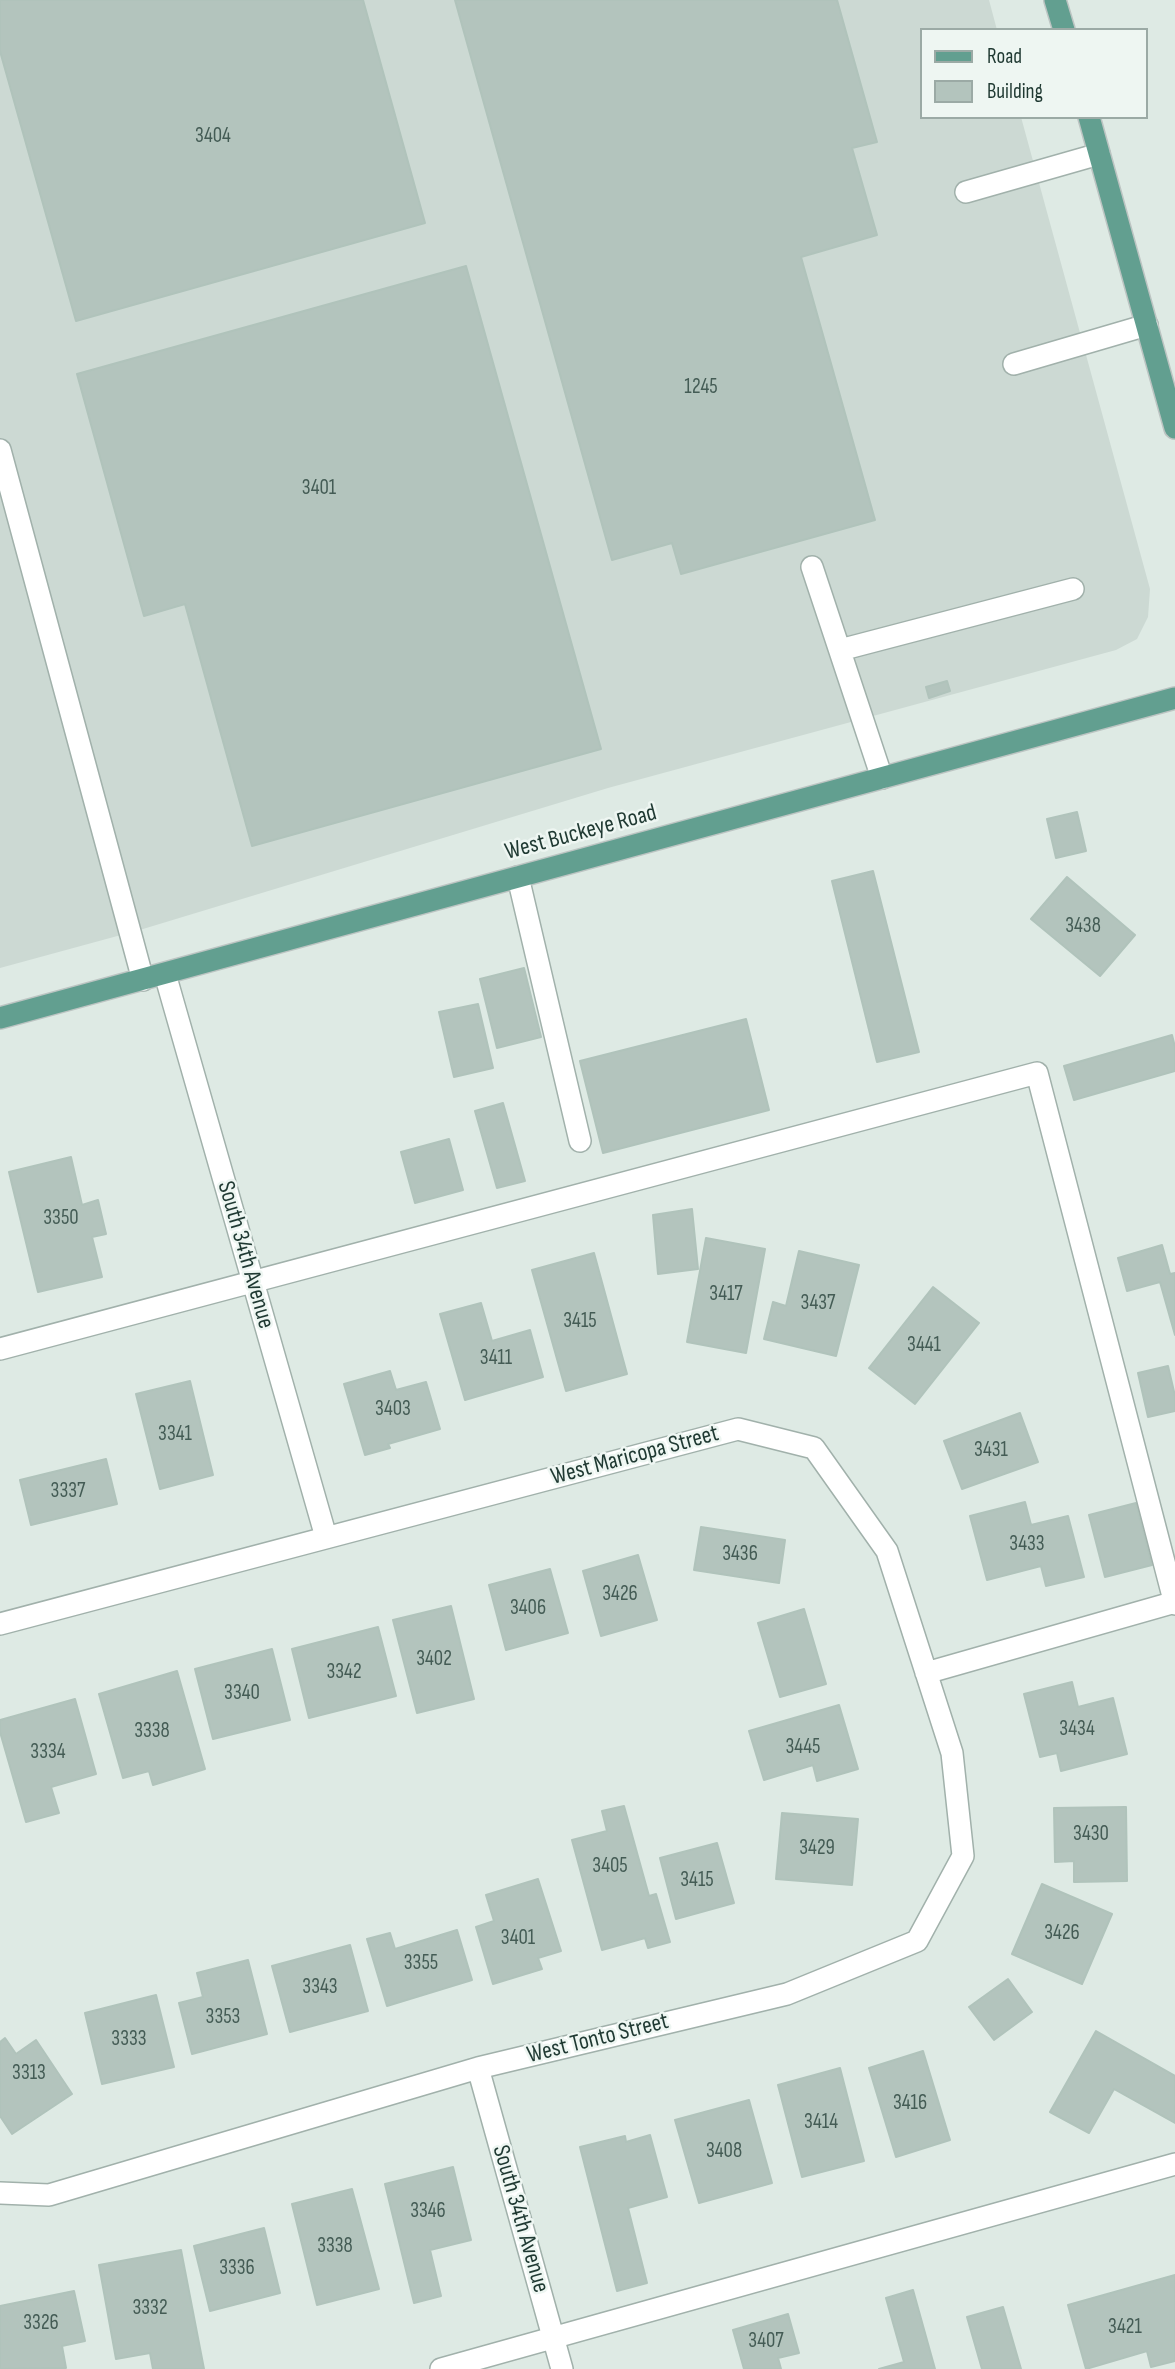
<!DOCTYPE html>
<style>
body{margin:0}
#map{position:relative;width:1175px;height:2369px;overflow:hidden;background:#deeae4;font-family:"Sofia Sans Condensed",sans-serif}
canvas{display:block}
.legend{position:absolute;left:920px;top:28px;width:228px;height:91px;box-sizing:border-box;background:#eef6f2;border:2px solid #9baaa5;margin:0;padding:9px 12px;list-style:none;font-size:21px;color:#1f3932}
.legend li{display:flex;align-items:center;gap:14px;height:35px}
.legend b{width:35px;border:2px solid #9baaa5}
</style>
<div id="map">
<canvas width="1175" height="2369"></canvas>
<ul class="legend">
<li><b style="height:9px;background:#629f90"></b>Road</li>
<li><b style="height:19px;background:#b3c4bd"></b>Building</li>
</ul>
</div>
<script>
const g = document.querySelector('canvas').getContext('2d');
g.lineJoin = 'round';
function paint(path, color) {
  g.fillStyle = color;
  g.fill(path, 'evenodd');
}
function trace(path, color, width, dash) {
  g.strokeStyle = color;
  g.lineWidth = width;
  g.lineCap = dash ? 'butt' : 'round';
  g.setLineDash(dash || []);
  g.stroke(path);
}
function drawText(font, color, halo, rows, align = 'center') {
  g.font = font + ' "Sofia Sans Condensed",sans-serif';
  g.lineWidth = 5;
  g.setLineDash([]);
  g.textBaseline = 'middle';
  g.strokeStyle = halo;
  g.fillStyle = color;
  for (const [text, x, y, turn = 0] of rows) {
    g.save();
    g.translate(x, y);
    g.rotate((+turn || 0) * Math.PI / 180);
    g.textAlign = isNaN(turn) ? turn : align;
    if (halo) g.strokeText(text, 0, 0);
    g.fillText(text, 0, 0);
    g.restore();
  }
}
paint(new Path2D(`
 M 0,0 L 989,0 L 997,30 L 921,30 L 921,117 L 1021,117 L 1150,589 L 1148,617 L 1137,639 L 1116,650 L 608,788 L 143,929 L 0,968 Z`), '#ccd9d3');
const building = new Path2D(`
 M 0,0 L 363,0 L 425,223 L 76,321 L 0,51 Z
 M 455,0 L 837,0 L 877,142 L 852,148 L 877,235 L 801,257 L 875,520 L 681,574 L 672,543 L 612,560 Z
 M 466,266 L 601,749 L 252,846 L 185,604 L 144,616 L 77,374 Z
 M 947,681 L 950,691 L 929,698 L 926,687 Z
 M 1077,812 L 1086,851 L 1056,858 L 1047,819 Z
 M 873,871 L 919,1052 L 877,1062 L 832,881 Z
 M 1067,877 L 1135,935 L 1100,976 L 1031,919 Z
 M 524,968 L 541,1037 L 497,1048 L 480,979 Z
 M 478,1004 L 493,1068 L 454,1077 L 439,1012 Z
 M 746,1019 L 769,1110 L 603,1153 L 580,1061 Z
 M 1172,1035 L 1175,1047 L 1175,1071 L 1074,1100 L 1064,1066 Z
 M 503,1103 L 525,1181 L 497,1188 L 475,1111 Z
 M 449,1139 L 463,1190 L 415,1203 L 401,1152 Z
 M 71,1157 L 82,1205 L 98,1200 L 106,1234 L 92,1237 L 102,1277 L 38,1292 L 9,1172 Z
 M 692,1209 L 698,1269 L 658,1274 L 653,1215 Z
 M 706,1238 L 765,1249 L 746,1353 L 687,1342 Z
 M 1162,1245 L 1170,1274 L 1175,1273 L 1175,1335 L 1160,1282 L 1127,1291 L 1118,1258 Z
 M 799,1251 L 859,1265 L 836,1356 L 764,1339 L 773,1302 L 786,1306 Z
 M 594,1253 L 627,1374 L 566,1391 L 532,1270 Z
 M 933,1287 L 979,1323 L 915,1404 L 869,1368 Z
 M 481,1303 L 492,1341 L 530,1330 L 543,1377 L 465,1400 L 440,1314 Z
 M 1168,1366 L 1175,1396 L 1175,1411 L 1148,1417 L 1138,1373 Z
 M 390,1371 L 396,1390 L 426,1382 L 440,1429 L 388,1444 L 390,1448 L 365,1455 L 344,1384 Z
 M 190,1381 L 213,1475 L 160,1489 L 136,1394 Z
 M 1020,1413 L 1038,1462 L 962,1489 L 944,1441 Z
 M 106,1459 L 117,1504 L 31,1525 L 20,1480 Z
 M 1025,1502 L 1031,1525 L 1068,1516 L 1084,1577 L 1046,1586 L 1041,1566 L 987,1580 L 970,1516 Z
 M 1136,1503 L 1152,1565 L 1105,1577 L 1089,1515 Z
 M 701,1527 L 785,1540 L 779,1583 L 694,1570 Z
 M 638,1555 L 657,1620 L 601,1636 L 583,1571 Z
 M 550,1569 L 568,1633 L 506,1650 L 489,1585 Z
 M 451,1606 L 474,1699 L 417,1713 L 393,1620 Z
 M 804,1609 L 826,1684 L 780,1697 L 758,1623 Z
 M 378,1627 L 396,1696 L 309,1718 L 292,1649 Z
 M 272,1649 L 290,1720 L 213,1739 L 195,1669 Z
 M 177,1671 L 205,1769 L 153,1785 L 149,1771 L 123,1778 L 99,1694 Z
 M 1072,1682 L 1078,1707 L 1113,1698 L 1127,1754 L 1061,1771 L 1057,1753 L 1040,1757 L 1024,1694 Z
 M 75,1699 L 96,1774 L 51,1787 L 59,1813 L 26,1822 L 0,1732 L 0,1720 Z
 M 839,1705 L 858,1769 L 817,1781 L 813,1765 L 764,1780 L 749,1731 Z
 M 624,1806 L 649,1896 L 656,1894 L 670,1942 L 648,1948 L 645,1938 L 602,1950 L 572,1840 L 607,1831 L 602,1811 Z
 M 1126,1807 L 1127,1881 L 1074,1882 L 1074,1861 L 1055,1862 L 1054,1808 Z
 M 782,1813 L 858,1819 L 852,1885 L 776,1879 Z
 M 717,1843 L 734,1903 L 676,1919 L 660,1858 Z
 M 538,1879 L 561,1951 L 538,1958 L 542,1969 L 493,1984 L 476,1927 L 494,1921 L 486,1895 Z
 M 1042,1884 L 1112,1914 L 1082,1984 L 1012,1954 Z
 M 457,1930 L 472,1980 L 387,2006 L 367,1939 L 390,1933 L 395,1949 Z
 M 350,1945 L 368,2011 L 290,2032 L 272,1966 Z
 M 248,1960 L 267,2034 L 192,2054 L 179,2003 L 203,1997 L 197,1973 Z
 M 1008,1979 L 1032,2012 L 994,2040 L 969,2007 Z
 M 156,1995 L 174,2067 L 102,2084 L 85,2013 Z
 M 1096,2031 L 1175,2076 L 1175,2123 L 1114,2089 L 1089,2133 L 1050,2112 Z
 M 5,2038 L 16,2054 L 36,2040 L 72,2094 L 12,2134 L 0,2116 L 0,2042 Z
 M 923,2051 L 950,2140 L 896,2157 L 869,2068 Z
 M 840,2068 L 864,2161 L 802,2177 L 778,2085 Z
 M 749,2100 L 772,2183 L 699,2203 L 675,2120 Z
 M 650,2135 L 667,2197 L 628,2208 L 647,2283 L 617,2291 L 580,2147 L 625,2136 L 626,2142 Z
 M 453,2167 L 471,2240 L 430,2250 L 441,2296 L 414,2303 L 385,2184 Z
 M 352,2189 L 379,2289 L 317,2305 L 292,2204 Z
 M 264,2228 L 280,2293 L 210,2311 L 194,2246 Z
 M 181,2250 L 204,2369 L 153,2369 L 150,2353 L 116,2359 L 99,2265 Z
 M 1175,2275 L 1175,2361 L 1151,2367 L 1147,2351 L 1086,2369 L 1068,2305 Z
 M 913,2290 L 935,2369 L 879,2369 L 904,2362 L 886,2298 Z
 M 74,2291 L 85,2341 L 62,2346 L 66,2368 L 0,2369 L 0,2306 Z
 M 1003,2307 L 1021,2369 L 982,2369 L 967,2317 Z
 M 788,2314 L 799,2353 L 778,2358 L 781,2369 L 744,2369 L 733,2330 Z`);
paint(building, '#b3c4bd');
trace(building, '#b0c3bb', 2);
const minor = new Path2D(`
 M 966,192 L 1099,154
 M 1014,364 L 1147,325
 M 0,450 L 143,980
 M 812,567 L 882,778
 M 840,650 L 1073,589
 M 518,877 L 580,1141
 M 165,974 L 326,1537
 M 0,1349 L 1037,1073 L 1175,1604
 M 0,1624 L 738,1429 L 814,1448 L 887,1551 L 952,1753 L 963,1856 L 917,1941 L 787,1994 L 478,2068 L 49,2195 L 0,2193
 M 926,1673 L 1175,1602
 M 478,2068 L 562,2369
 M 441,2369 L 1175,2164`);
const major = new Path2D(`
 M 1055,0 L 1064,30
 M 1089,117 L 1175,428
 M 0,1018 L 1175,698`);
trace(minor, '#a1b1ab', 24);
trace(major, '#bcc4c2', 24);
trace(minor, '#fff', 21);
trace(major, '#629f90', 21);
drawText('21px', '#445c55', null, [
 ["3404",213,137],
 ["1245",701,388],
 ["3401",319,489],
 ["3438",1083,927],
 ["3350",61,1219],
 ["3417",726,1295],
 ["3437",818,1304],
 ["3415",580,1322],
 ["3441",924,1346],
 ["3411",496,1359],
 ["3403",393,1410],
 ["3341",175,1435],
 ["3431",991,1451],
 ["3337",68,1492],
 ["3433",1027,1545],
 ["3436",740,1555],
 ["3426",620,1595],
 ["3406",528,1609],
 ["3402",434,1660],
 ["3342",344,1673],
 ["3340",242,1694],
 ["3434",1077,1730],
 ["3338",152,1732],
 ["3445",803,1748],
 ["3334",48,1753],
 ["3430",1091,1835],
 ["3429",817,1849],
 ["3405",610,1867],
 ["3415",697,1881],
 ["3426",1062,1934],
 ["3401",518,1939],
 ["3355",421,1964],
 ["3343",320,1988],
 ["3353",223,2018],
 ["3333",129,2040],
 ["3313",29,2074],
 ["3416",910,2104],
 ["3414",821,2123],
 ["3408",724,2152],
 ["3346",428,2212],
 ["3338",335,2247],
 ["3336",237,2269],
 ["3332",150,2309],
 ["3326",41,2324],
 ["3421",1125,2328],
 ["3407",766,2342]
]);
drawText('24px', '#1f3932', '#eef6f2', [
 ["West Buckeye Road",581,833,-15],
 ["South 34th Avenue",245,1255,74],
 ["West Maricopa Street",635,1456,-15],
 ["West Tonto Street",598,2039,-14],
 ["South 34th Avenue",520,2219,74]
]);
</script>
